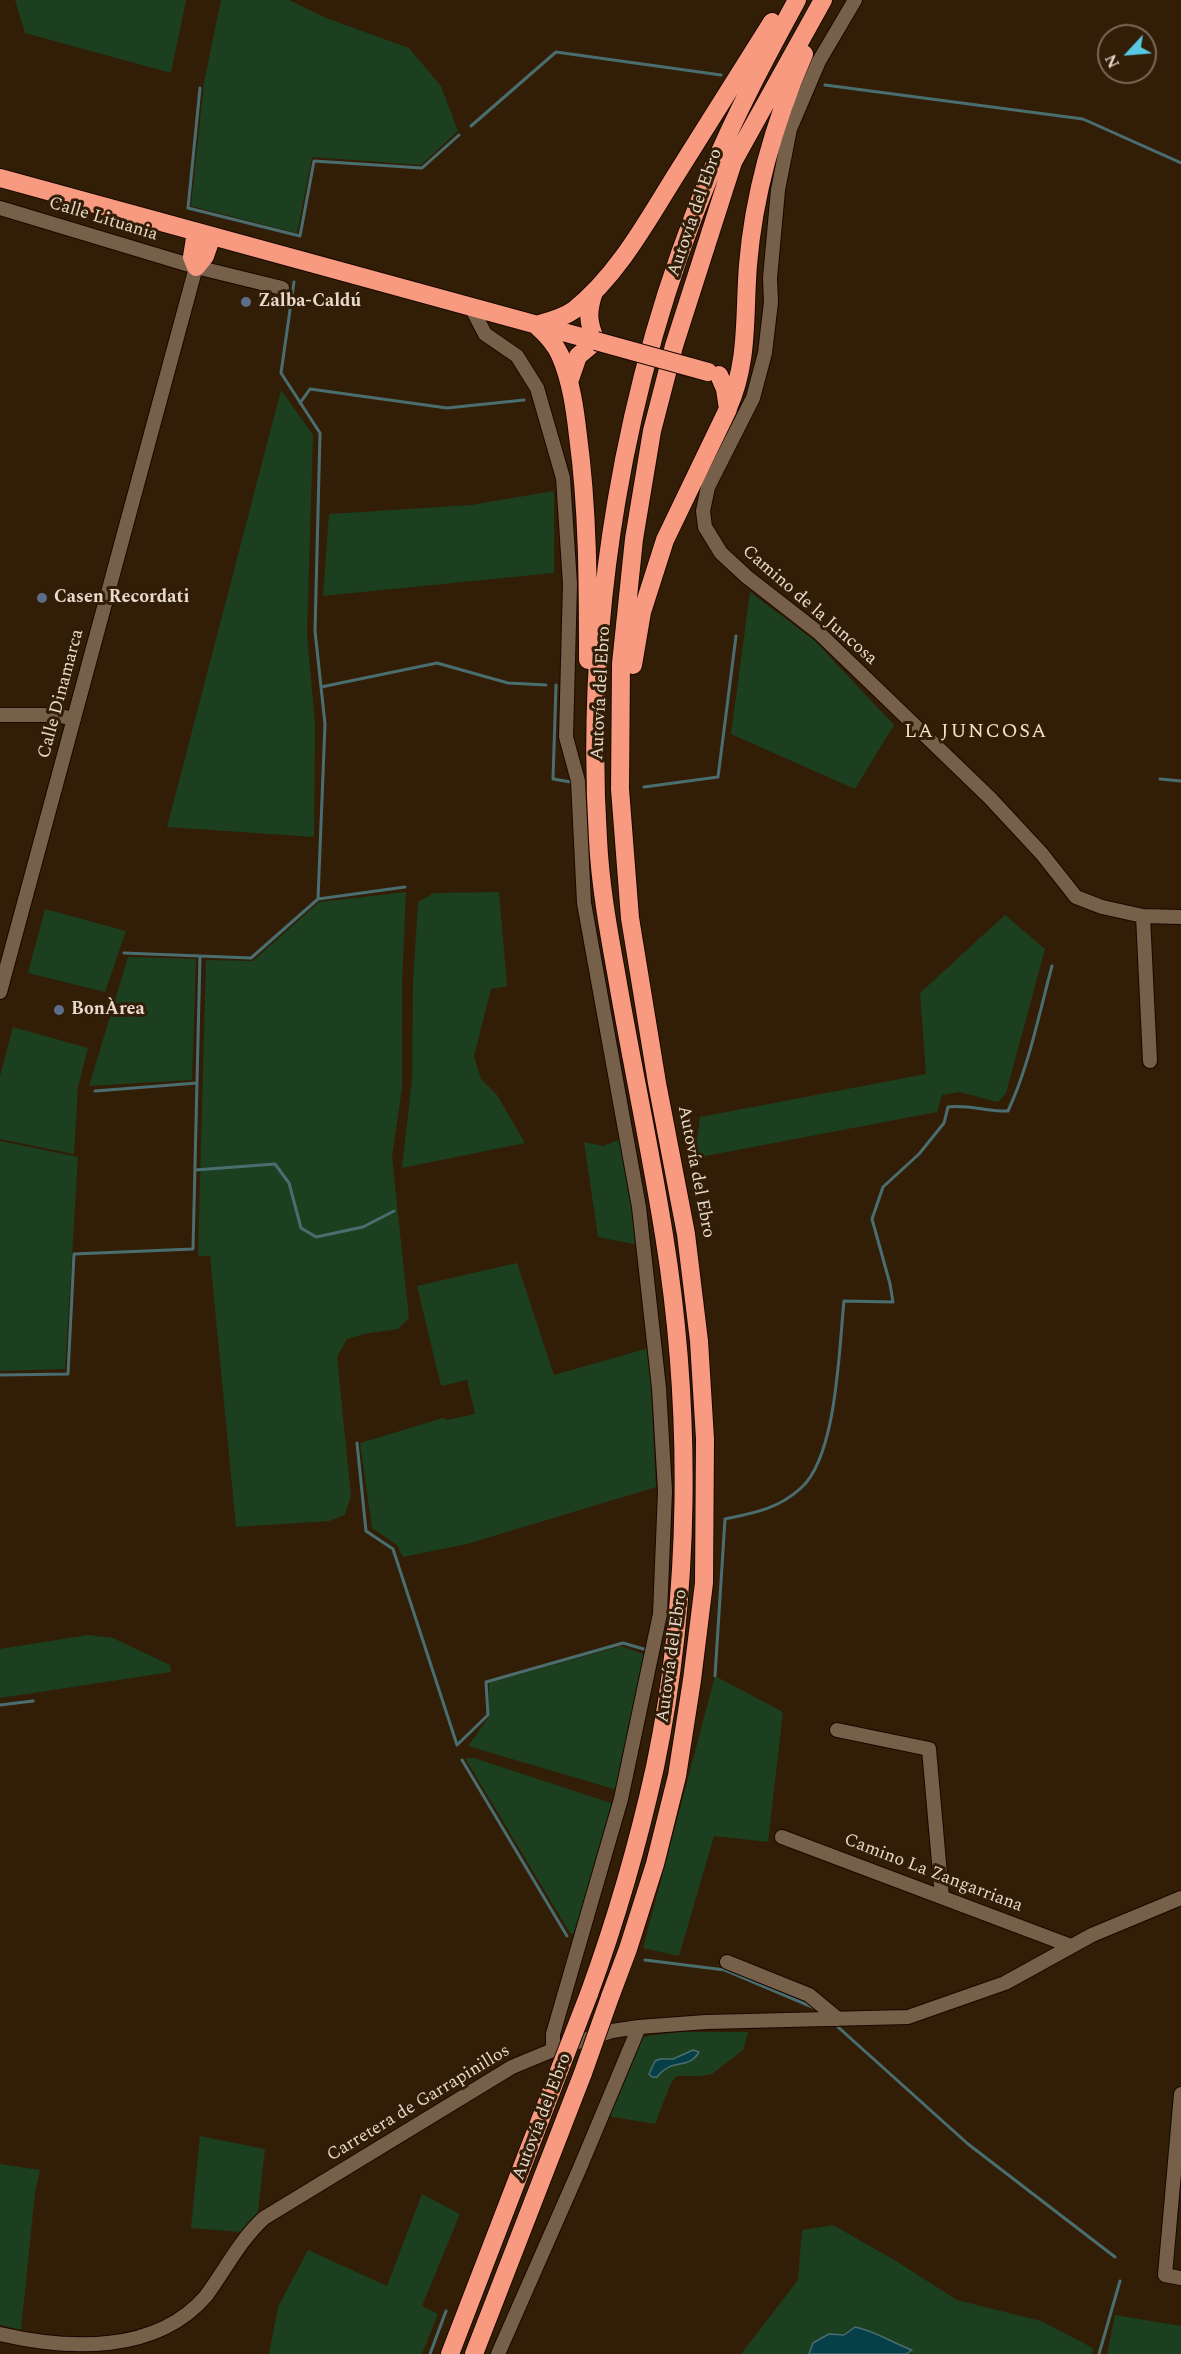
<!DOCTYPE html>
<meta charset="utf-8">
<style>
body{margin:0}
#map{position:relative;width:1181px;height:2354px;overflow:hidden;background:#321e07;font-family:Spectral,serif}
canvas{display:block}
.north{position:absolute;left:1097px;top:24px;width:60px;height:60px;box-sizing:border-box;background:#321e07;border:2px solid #7a6956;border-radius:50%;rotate:244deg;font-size:16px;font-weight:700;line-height:24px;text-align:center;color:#e7dacd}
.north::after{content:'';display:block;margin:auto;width:21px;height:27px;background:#58c9e3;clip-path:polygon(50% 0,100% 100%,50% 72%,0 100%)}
</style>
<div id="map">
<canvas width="1181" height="2354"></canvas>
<div class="north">N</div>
</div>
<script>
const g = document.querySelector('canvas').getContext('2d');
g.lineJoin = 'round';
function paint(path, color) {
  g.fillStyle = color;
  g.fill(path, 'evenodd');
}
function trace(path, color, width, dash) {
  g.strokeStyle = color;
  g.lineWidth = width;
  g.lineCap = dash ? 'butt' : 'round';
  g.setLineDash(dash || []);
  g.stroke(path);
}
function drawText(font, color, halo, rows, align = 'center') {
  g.font = font + ' Spectral,serif';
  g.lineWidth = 6;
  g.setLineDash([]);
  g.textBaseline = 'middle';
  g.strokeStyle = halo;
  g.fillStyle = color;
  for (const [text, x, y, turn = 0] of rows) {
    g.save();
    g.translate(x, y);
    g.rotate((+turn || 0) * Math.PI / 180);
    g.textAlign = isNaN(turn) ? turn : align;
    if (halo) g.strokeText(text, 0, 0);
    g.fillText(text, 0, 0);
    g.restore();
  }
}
paint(new Path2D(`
 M 15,0 L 186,0 L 171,73 L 25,33 Z
 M 221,0 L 289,0 L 326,18 L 409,48 L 441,86 L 458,131 L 421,165 L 312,157 L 297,233 L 191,206 L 204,82 Z
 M 281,390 L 313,435 L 307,634 L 315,724 L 314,837 L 167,827 Z
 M 554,491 L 554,573 L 323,596 L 329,514 L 471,505 Z
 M 750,592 L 814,640 L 894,725 L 855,789 L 731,734 Z
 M 406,892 L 402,983 L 402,1088 L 392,1157 L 409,1318 L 398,1329 L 364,1334 L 347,1339 L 337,1357 L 351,1496 L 345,1515 L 329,1521 L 236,1527 L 210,1256 L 198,1256 L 206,960 L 253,961 L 319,902 Z
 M 499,892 L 507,986 L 491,989 L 474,1056 L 481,1079 L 497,1095 L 525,1143 L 402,1168 L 412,1079 L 413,984 L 418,902 L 434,893 Z
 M 45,909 L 126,931 L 105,992 L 28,973 Z
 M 1005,915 L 1045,949 L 1006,1093 L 998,1102 L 959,1092 L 942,1095 L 937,1112 L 695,1158 L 700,1117 L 926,1074 L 920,993 Z
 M 128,957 L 196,959 L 192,1080 L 89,1086 Z
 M 13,1027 L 88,1048 L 78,1087 L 74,1154 L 0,1139 L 0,1076 Z
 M 621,1139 L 638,1245 L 598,1237 L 584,1142 L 603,1146 Z
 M 0,1141 L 78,1157 L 65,1369 L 0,1371 Z
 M 517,1263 L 554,1375 L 649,1348 L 656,1487 L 467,1544 L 403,1557 L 397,1545 L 372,1528 L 360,1443 L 443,1418 L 447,1420 L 475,1414 L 467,1380 L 441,1386 L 417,1286 Z
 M 88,1635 L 113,1638 L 170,1665 L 171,1672 L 0,1698 L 0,1649 Z
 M 621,1646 L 646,1655 L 617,1790 L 468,1746 L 489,1717 L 489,1683 Z
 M 715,1676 L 783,1712 L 768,1842 L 714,1836 L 679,1956 L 643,1948 Z
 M 465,1758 L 474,1758 L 614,1804 L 578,1935 L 570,1933 Z
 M 680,2032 L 748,2032 L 743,2050 L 712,2074 L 700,2076 L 677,2076 L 671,2083 L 655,2124 L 607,2116 L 641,2037 Z
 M 200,2136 L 265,2149 L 258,2212 L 240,2232 L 191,2228 Z
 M 0,2164 L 40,2170 L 35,2193 L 21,2330 L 0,2325 Z
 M 422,2194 L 460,2214 L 422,2306 L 438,2314 L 422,2354 L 269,2354 L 278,2307 L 308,2250 L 387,2286 Z
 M 833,2225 L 896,2261 L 957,2300 L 1041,2321 L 1093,2348 L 1092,2354 L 741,2354 L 798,2280 L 802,2230 Z
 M 1115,2315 L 1181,2326 L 1181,2354 L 1107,2354 Z`), '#1b3f1f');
const water = new Path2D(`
 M 693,2050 L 699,2052 C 688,2071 672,2057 657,2077 L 652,2077 L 649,2074 L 655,2061 L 660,2059 L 673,2059 Z
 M 855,2327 C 876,2331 892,2343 912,2350 L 906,2354 L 809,2354 L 813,2343 L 829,2334 L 844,2335 Z`);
paint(water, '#073f48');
trace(water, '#4a6e70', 1.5);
trace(new Path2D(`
 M 825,85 L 1083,119 L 1181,163
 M 200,88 L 188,208 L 300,236 L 314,161 L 422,168 L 459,135
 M 471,126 L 556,52 L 721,75
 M 300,403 L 310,389 L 447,408 L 524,400
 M 556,685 L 553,779 L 571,782
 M 321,687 L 437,663 L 508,683 L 546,685
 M 1160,779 L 1181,781
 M 644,787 L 718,777 L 736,636
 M 318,899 L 405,887
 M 124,953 L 251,958 L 318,899 L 325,724 L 315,631 L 320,433 L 281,373 L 294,282
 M 95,1091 L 197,1083
 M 195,1170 L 275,1164 L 289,1183 L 301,1228 L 316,1237 L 363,1227 L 394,1211
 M 0,1375 L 68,1374 L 74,1254 L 193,1249 L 200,956
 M 357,1443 L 366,1531 L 393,1549 L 457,1745 L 488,1715 L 486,1682 L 623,1643 L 647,1650
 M 715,1676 L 725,1519 C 754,1513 778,1509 801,1488 C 837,1456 839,1348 844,1301 L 893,1302 L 890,1284 L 872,1219 L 883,1187 L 919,1154 L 944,1123 L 948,1107 C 969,1104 987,1112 1008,1111 C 1029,1066 1039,1014 1052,966
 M 0,1705 L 33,1701
 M 462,1760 L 567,1936
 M 645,1960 L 725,1970 L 817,2009
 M 838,2027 L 968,2144 L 1115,2257
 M 430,2354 L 446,2311
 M 1099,2354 L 1120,2281`), '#4a6e70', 3);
const minor = new Path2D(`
 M 855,0 L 819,61 L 790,129 L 778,190 L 770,278 L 771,302 L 765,353 L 753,398 L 708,487 L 703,511 L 705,527 L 721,553 L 747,577 L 819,633 L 990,798 L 1042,854 L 1076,897 L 1102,907 L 1143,916 L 1181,917
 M 0,208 L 196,267 L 282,288
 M 471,307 L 485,334 L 517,356 L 537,388 L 563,478 L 570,584 L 566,737 L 578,781 L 584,903 L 639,1207 L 659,1388 L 665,1491 L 660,1614 L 621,1799 L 553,2034 L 553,2050
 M 0,715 L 56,715 L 74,719
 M 1143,916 L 1150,1061
 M 0,992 L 196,267
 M 837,1730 L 929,1749 L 942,1897
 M 782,1837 L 1071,1946
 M 727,1962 L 809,1995 L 838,2019
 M 1181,2094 L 1165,2275 L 1181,2278
 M 0,2334 C 69,2350 156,2354 206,2296 C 226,2269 239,2241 264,2218 L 512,2067 L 553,2050 L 612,2031 L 639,2027 L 706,2022 L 908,2017 L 1005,1983 L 1092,1935 L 1181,1898
 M 498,2354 L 579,2170 L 639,2027`);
const highway = new Path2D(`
 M 0,178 L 596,341
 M 196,232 L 192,257 L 196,267 L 205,256 L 212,236
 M 594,292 C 587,312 588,323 596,341
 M 536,325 C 550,321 563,318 574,310 C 617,276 646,223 674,178 C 707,126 739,74 772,22
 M 538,327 C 547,335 555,344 560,355 C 571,380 575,409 578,436 C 588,510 588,585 588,660
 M 569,382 L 578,356 L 596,341
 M 728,408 C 749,362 744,314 748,265 C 754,191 775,121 804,54
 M 633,665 L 642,612 L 665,540 L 728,409 L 725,389 L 719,375
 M 589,1994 C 616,1920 638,1844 655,1767 C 691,1595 692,1408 664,1235 C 650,1147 631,1060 616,972 C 608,928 600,883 598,839 C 584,617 624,381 710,175 C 735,115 766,57 797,0
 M 610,1997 L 628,1949 L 655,1864 L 677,1776 L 692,1680 L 704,1583 L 705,1439 L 699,1341 L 686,1234 L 657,1083 L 630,918 L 620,789 L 621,664 L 634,539 L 652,431 L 674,346 L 733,162 L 823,0
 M 450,2354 L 561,2066
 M 474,2354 L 583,2073`);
trace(minor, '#190700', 16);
trace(highway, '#190700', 20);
trace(minor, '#776049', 14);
trace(highway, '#f89a80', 18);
const highwayBridge = new Path2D(`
 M 596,341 L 708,372
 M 561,2066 L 589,1994
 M 583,2073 L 610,1997`);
trace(highwayBridge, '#190700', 20, []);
trace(highwayBridge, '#f89a80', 18);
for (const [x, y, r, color] of [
 [246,302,6,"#5c6f8a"],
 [42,598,6,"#5c6f8a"],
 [59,1010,6,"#5c6f8a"]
]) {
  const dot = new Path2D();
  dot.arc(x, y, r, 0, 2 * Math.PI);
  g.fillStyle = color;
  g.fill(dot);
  trace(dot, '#321e07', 2);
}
drawText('18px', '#e7dacd', '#321e07', [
 ["Autovía del Ebro",696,213,-71],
 ["Calle Lituania",103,220,17],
 ["Camino de la Juncosa",809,606,41],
 ["Autovía del Ebro",602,693,-87],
 ["Calle Dinamarca",62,694,-75],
 ["Autovía del Ebro",695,1172,79],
 ["Autovía del Ebro",673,1656,-82],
 ["Camino La Zangarriana",933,1874,21],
 ["Carretera de Garrapinillos",419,2104,-31],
 ["Autovía del Ebro",543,2117,-69]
]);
drawText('bold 18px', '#e7dacd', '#321e07', [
 ["Zalba-Caldú",258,302],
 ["Casen Recordati",54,598],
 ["BonÀrea",71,1010]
], 'left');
g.letterSpacing = '1.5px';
drawText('20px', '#f8dec3', '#321e07', [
 ["LA JUNCOSA",976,733]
]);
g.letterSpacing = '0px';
</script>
